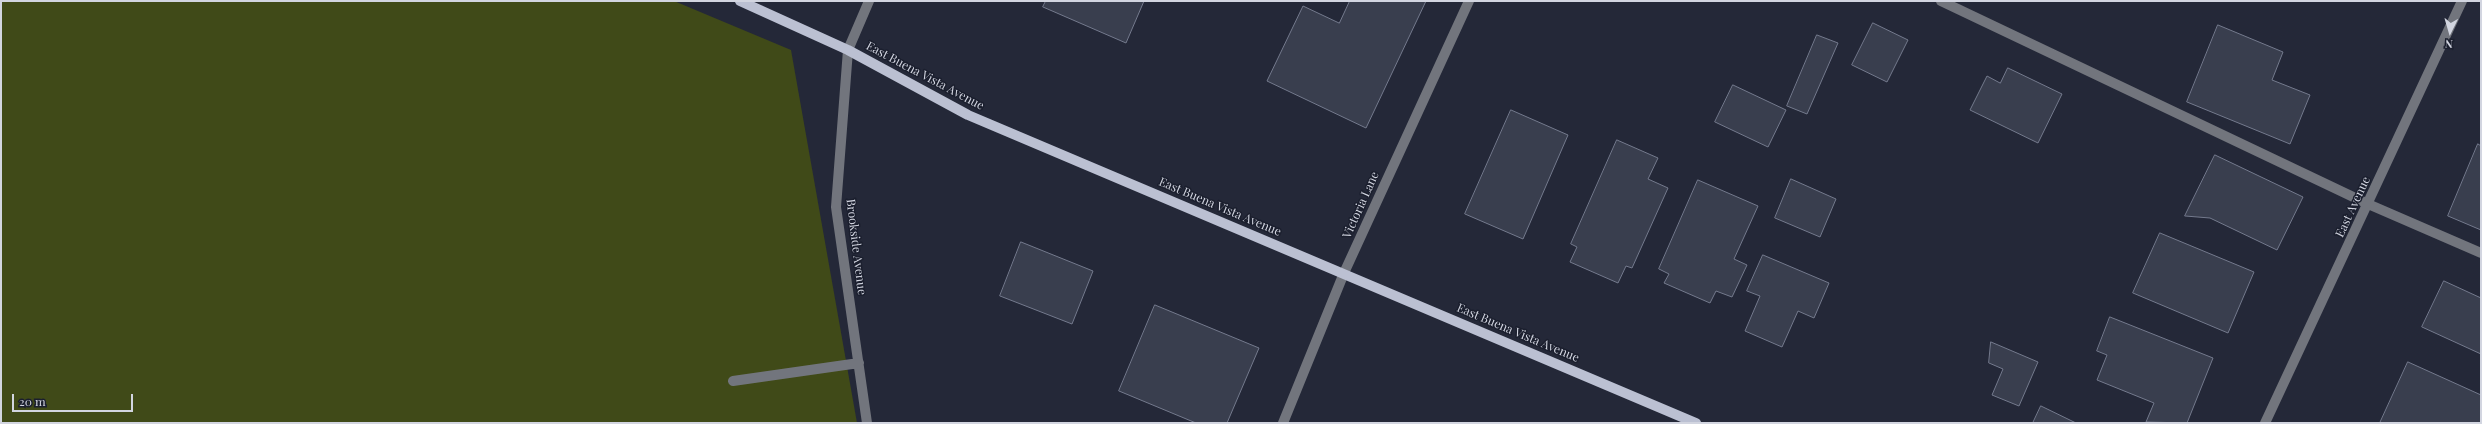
<!DOCTYPE html>
<style>
body{margin:0}
#map{position:relative;width:2482px;height:424px;overflow:hidden;background:#242838;font-family:"Playfair Display",serif}
canvas{display:block}
.frame{position:absolute;inset:0;border:2px solid #d2d5e0;pointer-events:none}
.north{position:absolute;left:2430px;top:12px;width:40px;height:40px;-webkit-text-stroke:3px #1b1f2e;paint-order:stroke;rotate:185deg;font-size:11px;font-weight:700;line-height:16px;text-align:center;color:#d2d5e0}
.north::after{content:'';display:block;margin:auto;width:14px;height:18px;background:#d2d5e0;clip-path:polygon(50% 0,100% 100%,50% 72%,0 100%)}
.scale{position:absolute;left:12px;top:394px;width:121px;height:18px;box-sizing:border-box;border:2px solid #d2d5e0;border-top:0;padding-left:5px;font-size:12px;line-height:14px;white-space:nowrap;color:#d2d5e0;-webkit-text-stroke:3px #1b1f2e;paint-order:stroke}
</style>
<div id="map">
<canvas width="2482" height="424"></canvas>
<div class="frame"></div>
<div class="north">N</div>
<div class="scale">20 m</div>
</div>
<script>
const g = document.querySelector('canvas').getContext('2d');
g.lineJoin = 'round';
function paint(path, color) {
  g.fillStyle = color;
  g.fill(path, 'evenodd');
}
function trace(path, color, width, dash) {
  g.strokeStyle = color;
  g.lineWidth = width;
  g.lineCap = dash ? 'butt' : 'round';
  g.setLineDash(dash || []);
  g.stroke(path);
}
function drawText(font, color, halo, rows, align = 'center') {
  g.font = font + ' "Playfair Display",serif';
  g.lineWidth = 3;
  g.setLineDash([]);
  g.textBaseline = 'middle';
  g.strokeStyle = halo;
  g.fillStyle = color;
  for (const [text, x, y, turn = 0] of rows) {
    g.save();
    g.translate(x, y);
    g.rotate((+turn || 0) * Math.PI / 180);
    g.textAlign = isNaN(turn) ? turn : align;
    if (halo) g.strokeText(text, 0, 0);
    g.fillText(text, 0, 0);
    g.restore();
  }
}
paint(new Path2D(`
 M 1,1 L 674,1 L 791,50 L 857,423 L 1,423 Z`), '#404a18');
const building = new Path2D(`
 M 1046,1 L 1144,1 L 1126,43 L 1043,7 Z
 M 1350,1 L 1426,1 L 1366,128 L 1267,81 L 1303,6 L 1339,23 Z
 M 1873,23 L 1908,40 L 1887,82 L 1852,65 Z
 M 2218,25 L 2283,52 L 2272,80 L 2310,95 L 2290,144 L 2187,102 Z
 M 1817,35 L 1838,43 L 1807,114 L 1787,106 Z
 M 2008,68 L 2062,94 L 2038,143 L 1970,110 L 1987,76 L 2000,83 Z
 M 1733,85 L 1786,110 L 1768,147 L 1715,122 Z
 M 1511,110 L 1568,135 L 1523,239 L 1465,214 Z
 M 1617,140 L 1658,158 L 1648,179 L 1668,188 L 1632,268 L 1626,266 L 1618,283 L 1570,262 L 1577,247 L 1571,244 Z
 M 2478,144 L 2481,146 L 2481,230 L 2448,216 Z
 M 2215,155 L 2303,197 L 2277,250 L 2210,218 L 2185,216 Z
 M 1791,179 L 1836,199 L 1820,237 L 1775,218 Z
 M 1698,180 L 1758,206 L 1734,259 L 1747,265 L 1732,297 L 1716,291 L 1710,303 L 1664,283 L 1669,274 L 1659,269 Z
 M 2160,233 L 2254,272 L 2228,333 L 2133,293 Z
 M 1021,242 L 1093,271 L 1072,324 L 1000,296 Z
 M 1763,255 L 1829,283 L 1814,318 L 1798,311 L 1782,347 L 1745,331 L 1760,296 L 1747,291 Z
 M 2444,281 L 2481,298 L 2481,354 L 2422,327 Z
 M 1155,305 L 1259,348 L 1227,423 L 1196,423 L 1119,391 Z
 M 2110,317 L 2213,358 L 2187,423 L 2146,422 L 2154,403 L 2097,380 L 2107,355 L 2097,351 Z
 M 1991,342 L 2038,362 L 2019,406 L 1992,395 L 2003,369 L 1989,363 Z
 M 2408,362 L 2481,395 L 2481,423 L 2380,423 Z
 M 2041,406 L 2076,423 L 2033,423 Z`);
paint(building, '#393e4e');
trace(building, '#747a8d', 1);
trace(new Path2D(`
 M 1941,1 L 2368,204 L 2481,253
 M 733,381 L 859,363
 M 867,423 L 836,207 L 848,50 L 869,1
 M 1283,423 L 1344,273 L 1469,1
 M 2265,423 L 2462,1`), '#72757d', 10);
trace(new Path2D(`
 M 740,1 L 848,50 L 968,115 L 1696,423`), '#bbc0d2', 10);
drawText('12px', '#d2d5e0', '#1b1f2e', [
 ["East Buena Vista Avenue",925,76,28],
 ["Victoria Lane",1361,205,-66],
 ["East Buena Vista Avenue",1220,207,23],
 ["East Avenue",2353,207,-65],
 ["Brookside Avenue",856,247,83],
 ["East Buena Vista Avenue",1518,333,23]
]);
</script>
